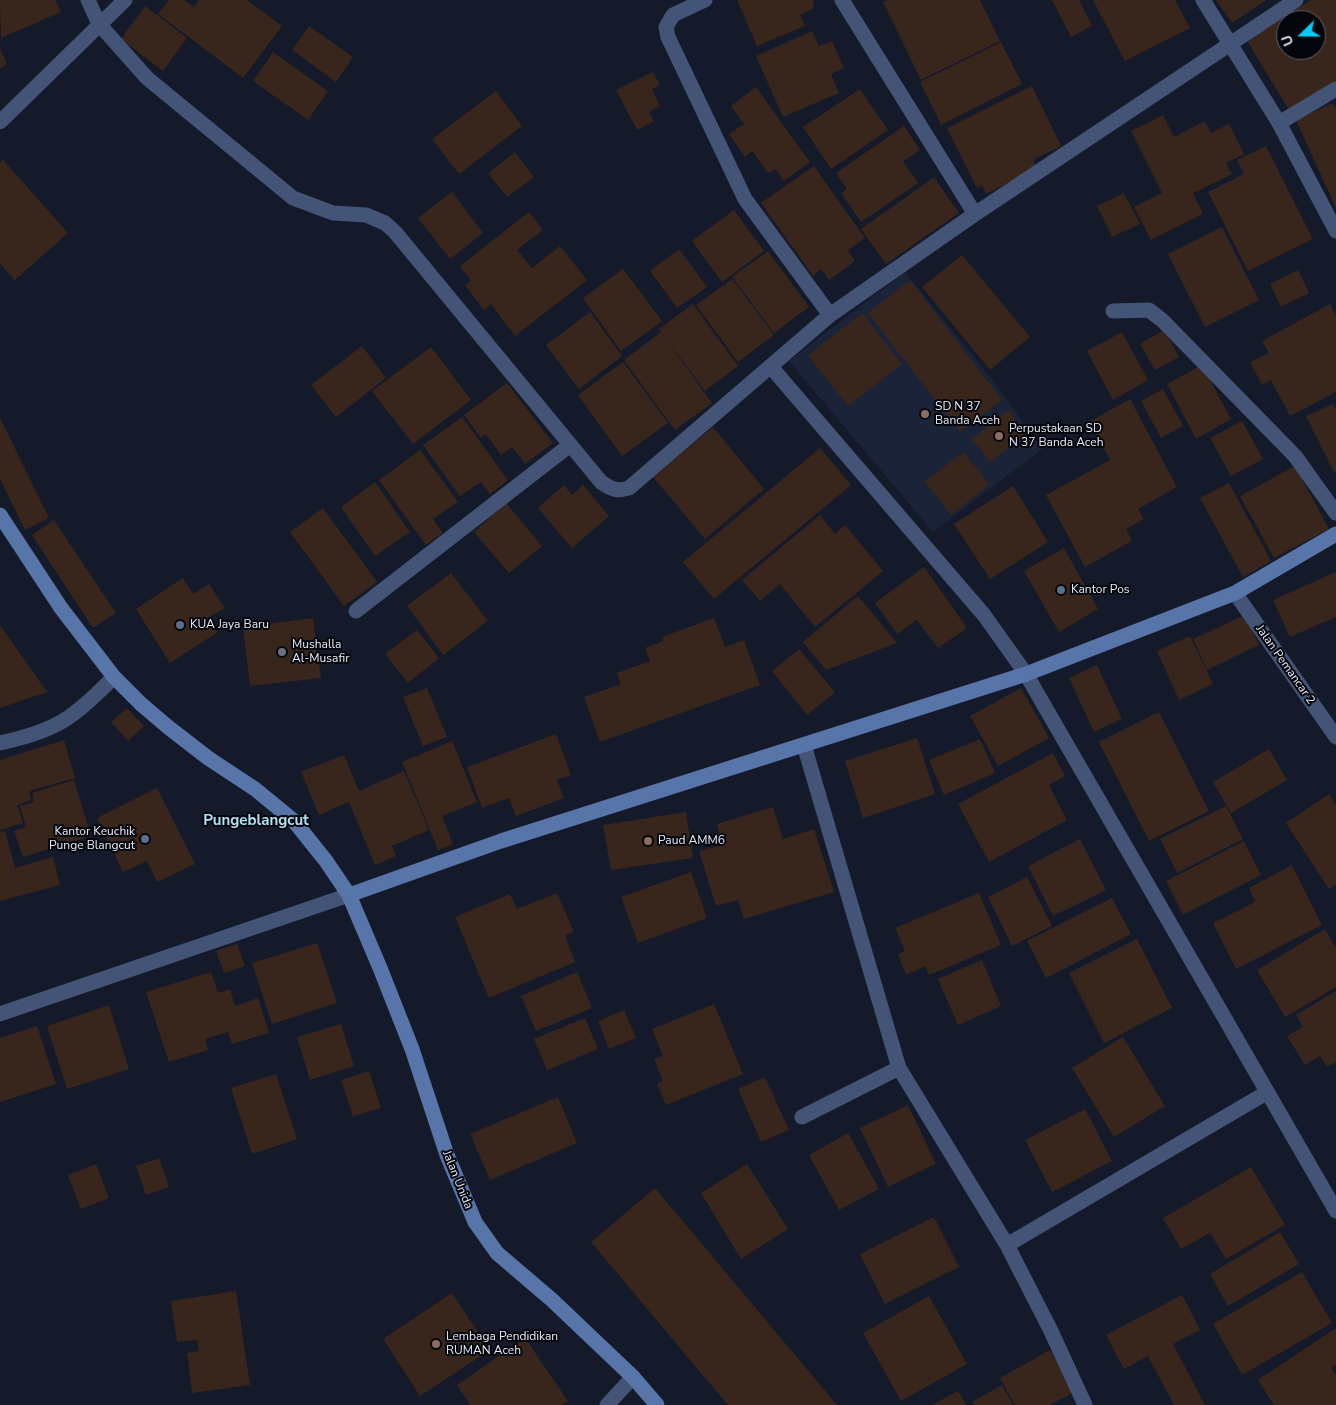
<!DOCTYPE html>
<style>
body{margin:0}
#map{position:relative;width:1336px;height:1405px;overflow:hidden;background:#141a2a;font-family:"Nunito Sans",sans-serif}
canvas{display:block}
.north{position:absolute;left:1276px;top:10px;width:50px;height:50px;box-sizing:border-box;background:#04060c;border:1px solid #5e616a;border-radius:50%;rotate:248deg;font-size:14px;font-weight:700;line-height:20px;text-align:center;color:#e6eaf6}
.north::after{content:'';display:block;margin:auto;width:18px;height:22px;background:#00cbf9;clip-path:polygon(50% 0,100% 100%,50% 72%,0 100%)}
</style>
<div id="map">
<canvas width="1336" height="1405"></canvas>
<div class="north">U</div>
</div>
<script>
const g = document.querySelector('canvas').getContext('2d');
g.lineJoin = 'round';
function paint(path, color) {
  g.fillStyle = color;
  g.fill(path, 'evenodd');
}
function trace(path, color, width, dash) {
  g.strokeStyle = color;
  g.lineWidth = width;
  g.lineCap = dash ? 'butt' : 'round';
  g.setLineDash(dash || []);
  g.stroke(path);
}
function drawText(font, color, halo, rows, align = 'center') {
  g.font = font + ' "Nunito Sans",sans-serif';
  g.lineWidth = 4;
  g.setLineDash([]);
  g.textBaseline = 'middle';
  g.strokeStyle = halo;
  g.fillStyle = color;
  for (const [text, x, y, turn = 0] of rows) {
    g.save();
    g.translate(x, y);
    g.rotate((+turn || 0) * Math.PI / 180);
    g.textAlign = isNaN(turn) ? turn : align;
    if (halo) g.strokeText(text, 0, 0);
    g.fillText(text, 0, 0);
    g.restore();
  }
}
paint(new Path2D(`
 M 905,272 L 992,379 L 1042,449 L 933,532 L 789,361 Z`), '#1b2338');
paint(new Path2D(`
 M 0,0 L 55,0 L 61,12 L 1,38 Z
 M 169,0 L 184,0 L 194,7 L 199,0 L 247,0 L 282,26 L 243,78 L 158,14 Z
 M 737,0 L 813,0 L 814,8 L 800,15 L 805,26 L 757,46 Z
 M 888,0 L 980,0 L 1000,41 L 921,80 L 883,2 Z
 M 1052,0 L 1079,0 L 1092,26 L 1071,37 Z
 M 1093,0 L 1175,0 L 1190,28 L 1125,61 Z
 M 1216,0 L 1266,0 L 1232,23 Z
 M 1311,0 L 1336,0 L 1336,81 L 1289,110 L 1246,39 ZM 1286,20 L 1316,20 L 1316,50 L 1286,50 Z
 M 145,6 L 187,38 L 163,71 L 121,39 Z
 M 309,26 L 353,57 L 336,82 L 292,50 Z
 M 812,31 L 819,46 L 832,41 L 844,68 L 831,74 L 839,93 L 783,117 L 756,56 Z
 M 1001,42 L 1022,84 L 941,125 L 920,82 Z
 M 0,48 L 7,65 L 0,68 Z
 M 273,52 L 328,91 L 308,120 L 253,81 Z
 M 653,72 L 660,85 L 652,89 L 660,106 L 649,112 L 654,121 L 637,130 L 616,90 Z
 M 1032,86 L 1061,146 L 1033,160 L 1037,169 L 986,194 L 982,185 L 977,188 L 947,128 Z
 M 756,87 L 810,162 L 784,181 L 775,169 L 768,173 L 752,151 L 745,157 L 729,134 L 744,124 L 731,106 Z
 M 860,89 L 888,130 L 831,169 L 803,127 Z
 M 496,91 L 522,126 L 459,174 L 432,139 Z
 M 1333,103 L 1336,109 L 1336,208 L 1296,120 Z
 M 1163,115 L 1174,137 L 1205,121 L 1211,133 L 1229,124 L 1244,154 L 1226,163 L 1232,174 L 1193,193 L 1203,214 L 1151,240 L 1134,207 L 1162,193 L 1131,131 Z
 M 904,126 L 920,150 L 903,161 L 918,183 L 861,222 L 841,193 L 847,189 L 836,173 Z
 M 1266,146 L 1313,239 L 1248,271 L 1208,192 L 1244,174 L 1237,160 Z
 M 515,152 L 534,177 L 507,197 L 488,173 Z
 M 3,160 L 68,233 L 15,280 L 0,264 L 0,163 Z
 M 814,166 L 865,238 L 848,250 L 855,261 L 829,280 L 821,269 L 813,276 L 761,203 Z
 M 934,177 L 959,213 L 886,264 L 861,229 Z
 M 452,192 L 483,233 L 450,259 L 418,218 Z
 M 1124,193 L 1140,224 L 1112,237 L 1097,206 Z
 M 734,210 L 764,251 L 722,282 L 692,241 Z
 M 529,212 L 543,230 L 517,250 L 532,268 L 560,246 L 587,280 L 515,336 L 491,304 L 484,310 L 465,285 L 471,281 L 460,266 Z
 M 1222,227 L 1259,300 L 1205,327 L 1168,254 Z
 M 679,249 L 707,287 L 677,308 L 650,271 Z
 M 768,251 L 809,307 L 774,333 L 732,277 Z
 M 962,255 L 1030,337 L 990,370 L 922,287 Z
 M 623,269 L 662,321 L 621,351 L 583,298 Z
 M 1298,270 L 1309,293 L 1281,307 L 1270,284 Z
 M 732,279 L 774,335 L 738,362 L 696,305 Z
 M 910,280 L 1002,400 L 960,432 L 868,313 Z
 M 693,304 L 738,366 L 705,391 L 659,329 Z
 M 1330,304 L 1336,316 L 1336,392 L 1290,416 L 1271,380 L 1262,385 L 1250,362 L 1269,353 L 1262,341 Z
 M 590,312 L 622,356 L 579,389 L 546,345 Z
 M 862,313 L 902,364 L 848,406 L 808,355 Z
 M 1164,330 L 1179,357 L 1155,370 L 1140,344 Z
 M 661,332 L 712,403 L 675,430 L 624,360 Z
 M 1122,332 L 1148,380 L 1113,400 L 1087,351 Z
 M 362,346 L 386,378 L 336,417 L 311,385 Z
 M 431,347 L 471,400 L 413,444 L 372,391 Z
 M 623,362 L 668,423 L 622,456 L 578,395 Z
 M 1202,365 L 1231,419 L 1196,439 L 1167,384 Z
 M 507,383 L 553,443 L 525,464 L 512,447 L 501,455 L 486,434 L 481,438 L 464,415 Z
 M 1163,389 L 1183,426 L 1161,438 L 1141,401 Z
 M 1130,399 L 1177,487 L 1138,509 L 1144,519 L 1126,529 L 1132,541 L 1085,567 L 1046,495 L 1110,460 L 1089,422 Z
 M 1333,404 L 1336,410 L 1336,471 L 1334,472 L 1306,416 Z
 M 1008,410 L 1026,434 L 990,462 L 972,439 Z
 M 462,417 L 508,480 L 490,494 L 481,482 L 460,496 L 423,445 Z
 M 0,418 L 49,518 L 25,530 L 0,479 Z
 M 1242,421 L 1263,459 L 1231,476 L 1210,438 Z
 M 713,427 L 764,489 L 705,539 L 653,477 Z
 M 820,448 L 851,485 L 714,599 L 683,562 Z
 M 420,450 L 458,502 L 433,519 L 443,533 L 426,545 L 379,480 Z
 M 964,452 L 989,485 L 951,515 L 925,481 Z
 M 1295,466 L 1329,529 L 1274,558 L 1240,496 Z
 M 375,482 L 410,532 L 375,556 L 341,507 Z
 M 1229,483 L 1271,561 L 1243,577 L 1200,498 Z
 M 564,485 L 572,495 L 583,485 L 609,516 L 572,548 L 538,508 Z
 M 1013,486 L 1048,542 L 990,579 L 954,524 Z
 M 506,503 L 542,546 L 509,573 L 474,532 Z
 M 323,508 L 377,582 L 344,606 L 290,532 Z
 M 820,515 L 835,534 L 845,525 L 883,571 L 815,627 L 780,584 L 760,601 L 742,580 Z
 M 54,520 L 116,613 L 93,628 L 32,535 Z
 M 1064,548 L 1098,609 L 1059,632 L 1024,571 Z
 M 924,567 L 967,628 L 938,648 L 917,620 L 897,634 L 875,603 Z
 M 1336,572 L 1336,617 L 1290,637 L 1273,600 Z
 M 451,573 L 488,621 L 443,655 L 407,606 Z
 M 183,578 L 193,594 L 209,584 L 225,608 L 209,617 L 218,632 L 170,663 L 136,609 Z
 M 858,596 L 897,643 L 826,670 L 803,642 Z
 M 1245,615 L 1259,645 L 1207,670 L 1193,639 Z
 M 313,618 L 321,678 L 250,686 L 243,627 Z
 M 714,618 L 725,647 L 744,640 L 760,685 L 600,742 L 584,697 L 621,684 L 617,673 L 650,661 L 645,648 L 663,641 L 662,637 Z
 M 0,625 L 47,692 L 0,708 Z
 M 417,630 L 439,658 L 408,683 L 385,654 Z
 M 1190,636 L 1213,684 L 1179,700 L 1157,651 Z
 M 799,649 L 835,692 L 807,715 L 772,671 Z
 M 1097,665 L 1122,719 L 1094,732 L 1069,678 Z
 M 427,688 L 447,737 L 423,746 L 403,697 Z
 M 1021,688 L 1049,738 L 998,766 L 970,716 Z
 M 127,708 L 144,726 L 128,741 L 111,722 Z
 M 1159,712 L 1209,811 L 1149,841 L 1099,742 Z
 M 556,734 L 571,775 L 557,780 L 564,798 L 516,816 L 509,798 L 482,808 L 467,767 Z
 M 917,738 L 935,794 L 863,818 L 845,761 Z
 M 980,739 L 995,773 L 944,795 L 929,760 Z
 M 64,740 L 75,778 L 29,791 L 31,800 L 17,805 L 23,823 L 0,830 L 0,760 Z
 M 452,741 L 477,802 L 442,816 L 453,844 L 438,850 L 402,762 Z
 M 1269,749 L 1287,780 L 1231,813 L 1213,782 Z
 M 1053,753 L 1065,776 L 1049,785 L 1067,820 L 989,862 L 958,804 Z
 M 344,755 L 359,791 L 404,771 L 429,830 L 392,846 L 376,808 L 396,856 L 375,865 L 349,802 L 319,815 L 301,772 Z
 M 74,780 L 91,836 L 23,857 L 14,831 L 26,827 L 20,806 L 34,802 L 32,793 Z
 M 157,788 L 195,864 L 157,882 L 147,861 L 123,872 L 97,818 Z
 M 1329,794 L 1336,805 L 1336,884 L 1329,889 L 1286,823 Z
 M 1226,806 L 1243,839 L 1177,873 L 1160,839 Z
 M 773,807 L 783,839 L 814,829 L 834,892 L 744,919 L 738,900 L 716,906 L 699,851 L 723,845 L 717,824 Z
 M 686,812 L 693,858 L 611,870 L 603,825 Z
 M 5,831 L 15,868 L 53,857 L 60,885 L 0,901 L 0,832 Z
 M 1080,839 L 1106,890 L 1053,916 L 1028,866 Z
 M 1244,841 L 1261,875 L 1183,915 L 1166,881 Z
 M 1292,865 L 1322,925 L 1236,969 L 1213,923 L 1255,902 L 1249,888 Z
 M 691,872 L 707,918 L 638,943 L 621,897 Z
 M 1027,877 L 1052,926 L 1012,946 L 988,897 Z
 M 557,893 L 574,932 L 565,935 L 575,962 L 489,998 L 455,917 L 510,894 L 517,909 Z
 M 979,893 L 1001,945 L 929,975 L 925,966 L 906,975 L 898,954 L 905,951 L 895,928 Z
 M 1112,898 L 1131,934 L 1046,978 L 1027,941 Z
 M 1325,929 L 1336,948 L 1336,987 L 1285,1017 L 1257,970 Z
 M 1137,939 L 1172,1008 L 1104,1043 L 1069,973 Z
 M 317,943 L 337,1003 L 272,1024 L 252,963 Z
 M 237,944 L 245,966 L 224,973 L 216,951 Z
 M 982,960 L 1001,1006 L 958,1025 L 938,979 Z
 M 211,972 L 218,993 L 230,989 L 235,1006 L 258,998 L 269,1033 L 232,1044 L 228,1032 L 205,1039 L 208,1050 L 169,1062 L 146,992 Z
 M 577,972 L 592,1008 L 536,1031 L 521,996 Z
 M 1336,991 L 1336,1062 L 1327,1067 L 1320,1056 L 1305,1065 L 1287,1036 L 1303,1027 L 1296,1015 Z
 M 714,1004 L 743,1074 L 666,1105 L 657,1084 L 663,1081 L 654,1059 L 663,1056 L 652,1029 Z
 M 109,1005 L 129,1069 L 67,1089 L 47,1026 Z
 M 624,1010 L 636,1038 L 609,1049 L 598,1021 Z
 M 585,1018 L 598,1049 L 547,1070 L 534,1039 Z
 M 341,1024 L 354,1066 L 310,1080 L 297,1037 Z
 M 37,1026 L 56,1084 L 0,1102 L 0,1038 Z
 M 1123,1037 L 1165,1106 L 1114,1137 L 1072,1068 Z
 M 369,1071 L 381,1108 L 353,1116 L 341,1080 Z
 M 276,1074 L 297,1139 L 252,1154 L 231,1088 Z
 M 765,1077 L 789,1130 L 761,1142 L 738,1089 Z
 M 558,1097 L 577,1143 L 490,1180 L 470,1134 Z
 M 908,1105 L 936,1164 L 888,1187 L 860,1128 Z
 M 1085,1109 L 1112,1161 L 1052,1192 L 1025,1140 Z
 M 848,1133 L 879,1189 L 839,1210 L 809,1155 Z
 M 159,1158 L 169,1187 L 146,1195 L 136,1166 Z
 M 96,1164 L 109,1198 L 81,1209 L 68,1175 Z
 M 747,1164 L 788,1229 L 741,1259 L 701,1193 Z
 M 1251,1167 L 1285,1225 L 1226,1259 L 1210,1233 L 1181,1249 L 1163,1218 Z
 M 655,1188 L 837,1405 L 728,1405 L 591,1242 Z
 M 934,1217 L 959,1267 L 885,1304 L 860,1254 Z
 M 1280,1232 L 1299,1264 L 1228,1306 L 1210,1274 Z
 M 1302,1272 L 1332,1323 L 1242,1375 L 1213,1324 Z
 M 236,1291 L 250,1385 L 192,1393 L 187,1353 L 199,1351 L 197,1340 L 177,1342 L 171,1301 Z
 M 452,1293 L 490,1350 L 420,1396 L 383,1339 Z
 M 1182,1295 L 1200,1330 L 1173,1344 L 1205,1405 L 1174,1405 L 1148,1356 L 1124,1369 L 1106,1335 Z
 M 929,1296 L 967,1364 L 901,1401 L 863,1333 Z
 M 1336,1328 L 1336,1365 L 1331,1368 L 1336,1375 L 1336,1405 L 1274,1405 L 1258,1380 Z
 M 525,1338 L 568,1401 L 562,1405 L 470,1405 L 457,1385 Z
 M 1050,1350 L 1074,1392 L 1050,1405 L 1015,1405 L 1000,1378 Z
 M 1002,1385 L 1013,1405 L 974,1405 L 972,1402 Z
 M 958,1391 L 966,1405 L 932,1405 Z`), '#38261c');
trace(new Path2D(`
 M 88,0 L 99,24 L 147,78 L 293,198 L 333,213 L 366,215 L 385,223 L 395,232 L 601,482 C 611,489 617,492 629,488 L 830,315 L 975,214 L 1296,0
 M 705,0 L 673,15 L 666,27 L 668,37 L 745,199 L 830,315
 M 842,0 L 975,214
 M 1203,0 L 1279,123 L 1336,231
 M 0,122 L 125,0
 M 1279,123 L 1336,89
 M 1113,311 L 1149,310 L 1163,321 L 1295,456 L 1336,513
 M 771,367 L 984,615 L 1026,674 L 1336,1211
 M 1235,593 L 1336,737
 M 356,611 L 570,445
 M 0,743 C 60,730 72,718 114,677
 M 804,745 L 899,1068
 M 0,1014 L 349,895
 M 802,1117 L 899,1068 L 1007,1245 L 1050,1329 L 1085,1405
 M 1007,1245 L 1266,1093
 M 607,1405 L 633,1377`), '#435476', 15);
trace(new Path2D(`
 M 0,515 L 61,608 L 114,677 L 141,704 L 168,727 L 208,758 L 255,789 L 294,821 L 326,861 L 349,895 L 380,968 L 412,1049 L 447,1155 L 475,1222 L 497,1253 L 552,1300 L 633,1377 L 657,1405
 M 349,895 L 501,841 L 1026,674 L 1235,593 L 1336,534`), '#5875aa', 15);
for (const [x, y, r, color] of [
 [925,414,5,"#8d6e63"],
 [999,436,5,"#8d6e63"],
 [1061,590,5,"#5c6f8a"],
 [180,625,5,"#5c6f8a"],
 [282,652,5,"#6b7280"],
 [145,839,5,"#5c6f8a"],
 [648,841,5,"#8d6e63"],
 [436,1344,5,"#8d6e63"]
]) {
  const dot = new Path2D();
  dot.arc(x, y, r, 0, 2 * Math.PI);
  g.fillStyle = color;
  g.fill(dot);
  trace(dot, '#04060c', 2);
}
drawText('12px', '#e6eaf6', '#04060c', [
 ["SD N 37",935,407],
 ["Banda Aceh",935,421],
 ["Perpustakaan SD",1009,429],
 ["N 37 Banda Aceh",1009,443],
 ["Kantor Pos",1071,590],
 ["KUA Jaya Baru",190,625],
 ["Mushalla",292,645],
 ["Al-Musafir",292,659],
 ["Kantor Keuchik",135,832,"right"],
 ["Punge Blangcut",135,846,"right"],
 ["Paud AMM6",658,841],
 ["Lembaga Pendidikan",446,1337],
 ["RUMAN Aceh",446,1351]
], 'left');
drawText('12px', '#e6eaf6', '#04060c', [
 ["Jalan Pemancar 2",1285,665,55],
 ["Jalan Unida",457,1180,68]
]);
drawText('bold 15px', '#afe4f7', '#04060c', [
 ["Pungeblangcut",256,821]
]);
</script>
